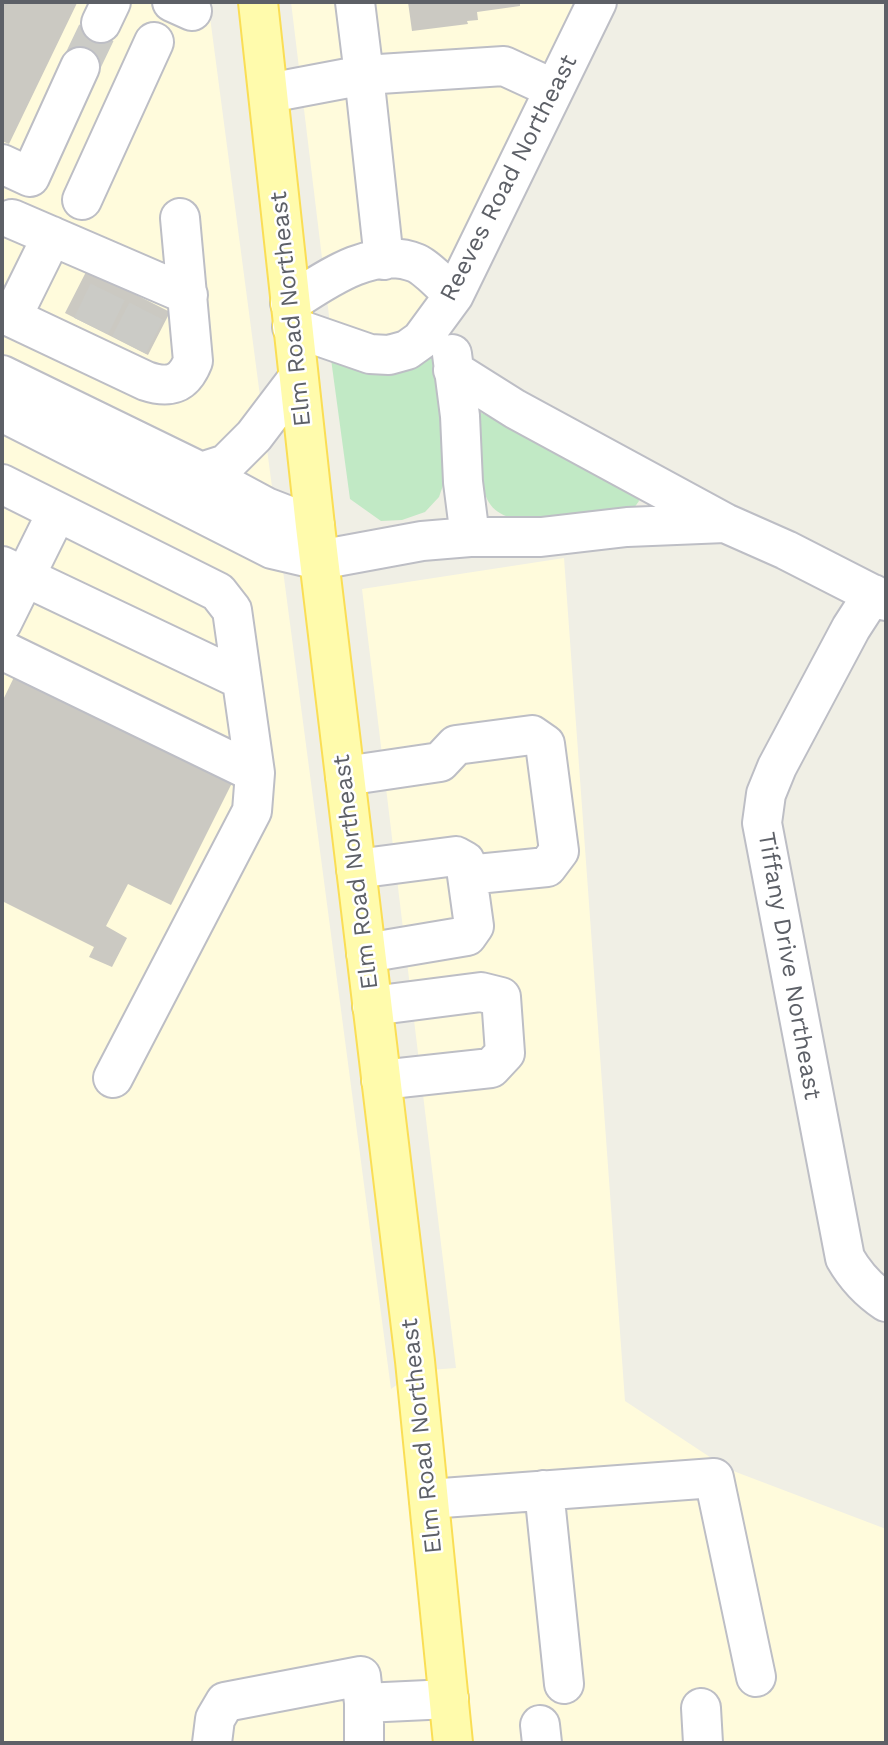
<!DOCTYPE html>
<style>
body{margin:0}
#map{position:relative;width:888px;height:1745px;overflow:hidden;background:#f0efe5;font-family:"Work Sans",sans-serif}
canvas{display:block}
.frame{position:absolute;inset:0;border:4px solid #5d6067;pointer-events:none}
</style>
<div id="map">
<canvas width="888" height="1745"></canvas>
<div class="frame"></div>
</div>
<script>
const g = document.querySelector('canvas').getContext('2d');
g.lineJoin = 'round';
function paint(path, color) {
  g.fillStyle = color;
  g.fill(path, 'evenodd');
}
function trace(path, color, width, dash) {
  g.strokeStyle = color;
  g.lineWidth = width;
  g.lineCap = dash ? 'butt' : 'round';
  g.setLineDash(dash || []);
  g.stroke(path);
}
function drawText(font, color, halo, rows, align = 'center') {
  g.font = font + ' "Work Sans",sans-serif';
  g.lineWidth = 5;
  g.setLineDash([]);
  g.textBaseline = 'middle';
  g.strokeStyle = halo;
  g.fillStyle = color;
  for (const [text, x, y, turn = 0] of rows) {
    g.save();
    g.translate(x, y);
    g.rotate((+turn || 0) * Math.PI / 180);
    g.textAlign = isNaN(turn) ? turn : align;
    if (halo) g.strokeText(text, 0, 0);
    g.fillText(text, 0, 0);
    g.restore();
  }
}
paint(new Path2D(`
 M 2,2 L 208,2 L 391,1389 L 416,1371 L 456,1368 L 362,589 L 564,558 L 625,1401 L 728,1469 L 886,1529 L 886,1743 L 2,1743 Z
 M 291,2 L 577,2 L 420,322 L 390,339 L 330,324 Z`), '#fffbdc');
paint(new Path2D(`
 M 432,347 L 447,474 L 439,497 L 425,512 L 402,520 L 381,521 L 350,499 L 331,359 Z
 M 474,409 L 637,492 L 639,501 L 634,508 C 599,513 506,540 487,499 C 476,473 477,437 474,409 Z`), '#c1e9c5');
paint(new Path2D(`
 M 2,2 L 77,3 L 9,144 L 2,141 Z
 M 408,2 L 520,2 L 520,6 L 477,12 L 478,20 L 467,21 L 468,24 L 412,31 Z
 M 87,270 L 170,312 L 148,355 L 65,313 Z
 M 17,671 L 233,781 L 171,905 L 128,884 L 106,926 L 127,938 L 112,967 L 89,957 L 94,947 L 2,901 L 2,702 Z`), '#cbc9c2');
trace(new Path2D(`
 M 80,67 L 101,23
 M 91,326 L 112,283
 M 129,345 L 151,302`), '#cbcbc6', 38, [38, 19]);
const minor = new Path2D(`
 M 172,2 L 192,11
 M 101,23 L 111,2
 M 269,93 L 364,75 L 355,2
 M 2,164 L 30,177 L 80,67
 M 82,200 L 154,42
 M 12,219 L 188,295
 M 384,260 L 364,75 L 504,66 L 554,89
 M 290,303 C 324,281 373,245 416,263 C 429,269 443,286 454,295
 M 2,313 L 146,381 C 170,389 184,384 193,361 L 180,218
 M 12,317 L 52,236
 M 292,327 L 370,354 L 389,355 L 407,350 L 421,340 L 454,295 L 597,2
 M 452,354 L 460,416 L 463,482 L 470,537
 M 453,370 L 515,409 L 725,523 L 786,550 L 886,601
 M 2,375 L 201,472 L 226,464 L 254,436 L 298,378
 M 2,412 L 272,549 L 319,560 L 422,541 L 470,537 L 541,537 L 627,527 L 725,523
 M 201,472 L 266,507 L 315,526
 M 2,484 L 218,592 L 232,610 L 255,773 L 252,811 L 113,1078
 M 2,566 L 242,680
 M 873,594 L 851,628 L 777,767 L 766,794 L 762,823 L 845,1258 C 856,1277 868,1290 886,1302
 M 2,623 L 57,512
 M 2,650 L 255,773
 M 345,776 L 440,762 L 456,745 L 532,735 L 545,744 L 559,851 L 547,867 L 467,875
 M 356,869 L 456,856 L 465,861 L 474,926 L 467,936 L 366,953
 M 372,1006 L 481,992 L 501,997 L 505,1053 L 491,1068 L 381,1080
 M 544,1490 L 564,1684
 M 429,1499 L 714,1478 L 756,1677
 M 701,1708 L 703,1743
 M 540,1725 L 542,1743
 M 212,1743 L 215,1719 L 225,1702 L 361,1676 L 364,1703
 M 364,1743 L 364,1703 L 449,1699`);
const major = new Path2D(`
 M 258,2 L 315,526 L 415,1361 L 453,1743`);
trace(minor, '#bdbec5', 42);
trace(major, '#fade55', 42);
trace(minor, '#fff', 38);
trace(major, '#fffbac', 38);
drawText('24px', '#5d6067', '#fff', [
 ["Reeves Road Northeast",509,178,-63],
 ["Elm Road Northeast",291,309,-96],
 ["Elm Road Northeast",356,872,-97],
 ["Tiffany Drive Northeast",789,966,80],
 ["Elm Road Northeast",422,1436,-96]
]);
</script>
